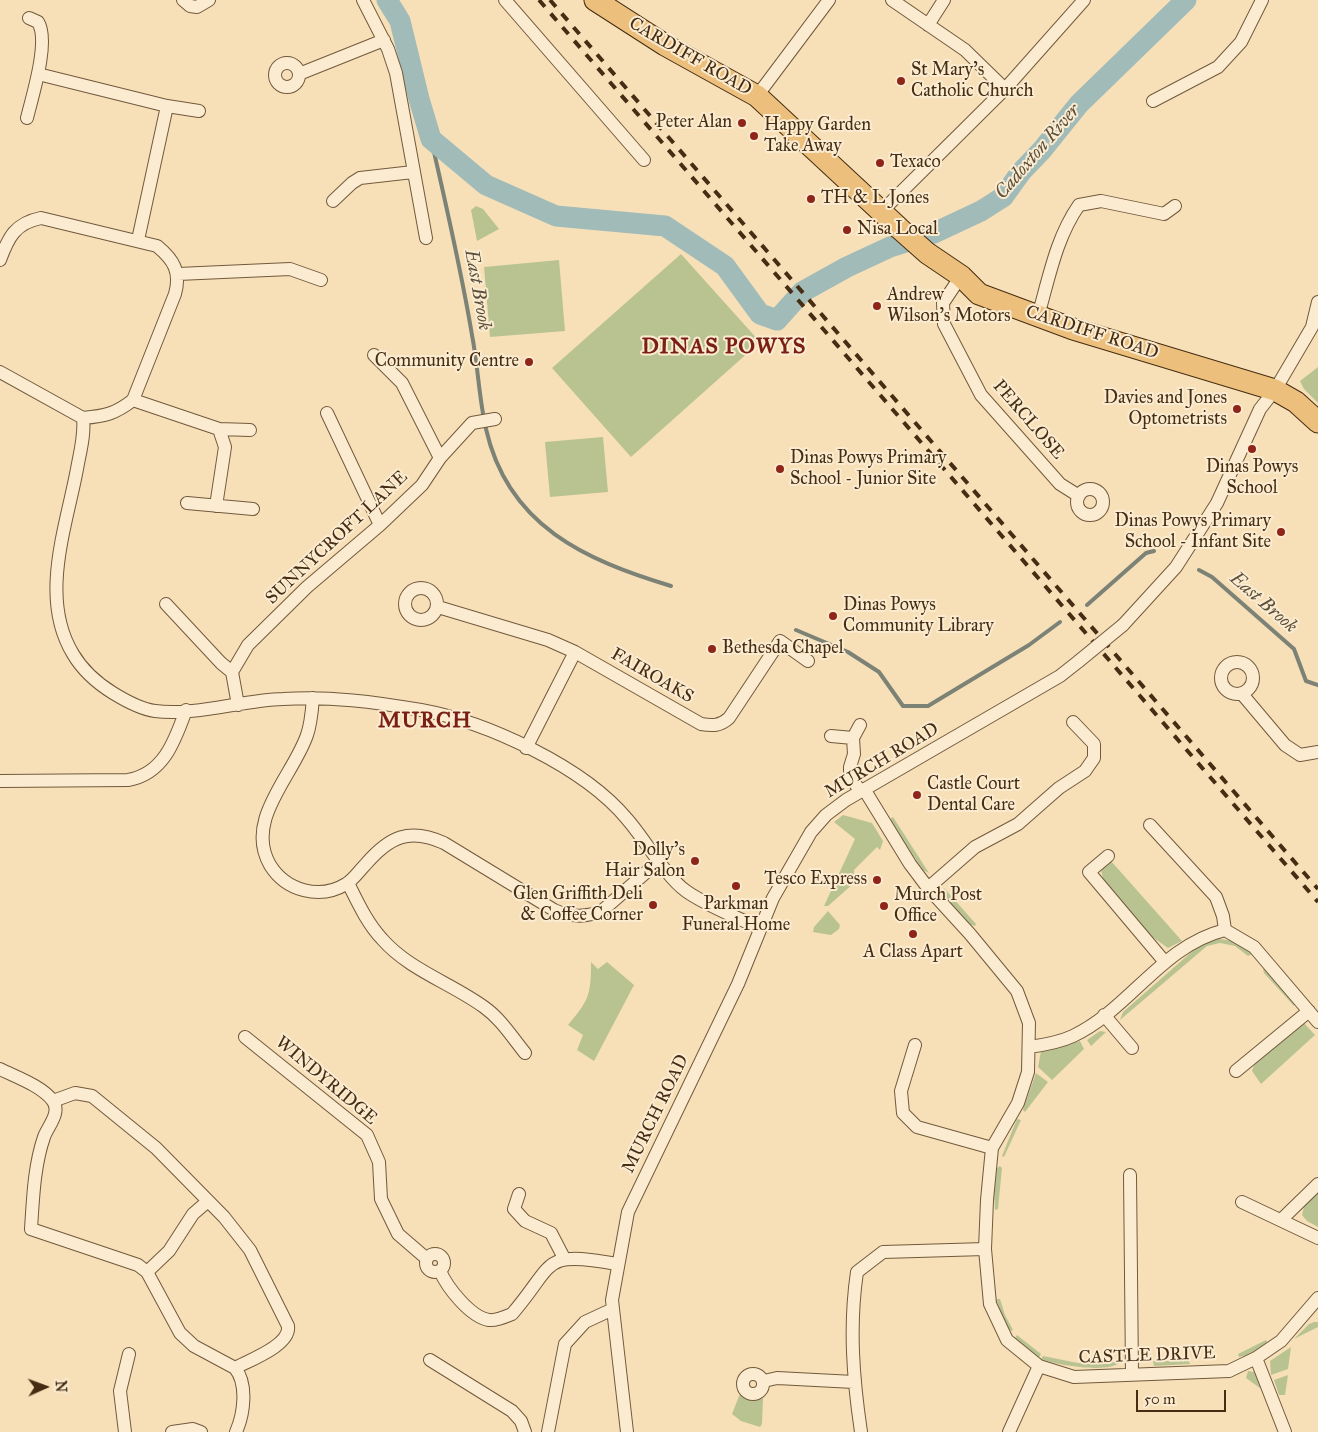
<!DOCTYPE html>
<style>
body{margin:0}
#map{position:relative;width:1318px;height:1432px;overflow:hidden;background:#f7e0b8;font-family:"IM FELL Great Primer",serif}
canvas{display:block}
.north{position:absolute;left:20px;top:1362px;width:50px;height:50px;-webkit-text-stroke:4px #faebd1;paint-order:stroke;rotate:88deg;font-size:14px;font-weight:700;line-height:20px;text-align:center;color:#452c12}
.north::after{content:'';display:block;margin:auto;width:18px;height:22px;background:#452c12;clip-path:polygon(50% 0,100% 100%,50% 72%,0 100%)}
.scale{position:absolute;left:1136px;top:1390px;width:90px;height:22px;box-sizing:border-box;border:2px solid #452c12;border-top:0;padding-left:6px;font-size:15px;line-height:18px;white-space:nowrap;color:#452c12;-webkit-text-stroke:4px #faebd1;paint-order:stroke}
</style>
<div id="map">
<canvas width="1318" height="1432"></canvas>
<div class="north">N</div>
<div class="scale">50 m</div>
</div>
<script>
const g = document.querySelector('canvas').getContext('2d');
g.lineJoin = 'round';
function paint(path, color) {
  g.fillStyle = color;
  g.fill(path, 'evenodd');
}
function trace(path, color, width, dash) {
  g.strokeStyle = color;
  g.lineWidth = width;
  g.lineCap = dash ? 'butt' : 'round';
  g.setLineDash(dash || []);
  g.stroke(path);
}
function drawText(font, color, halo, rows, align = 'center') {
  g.font = font + ' "IM FELL Great Primer",serif';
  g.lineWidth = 4;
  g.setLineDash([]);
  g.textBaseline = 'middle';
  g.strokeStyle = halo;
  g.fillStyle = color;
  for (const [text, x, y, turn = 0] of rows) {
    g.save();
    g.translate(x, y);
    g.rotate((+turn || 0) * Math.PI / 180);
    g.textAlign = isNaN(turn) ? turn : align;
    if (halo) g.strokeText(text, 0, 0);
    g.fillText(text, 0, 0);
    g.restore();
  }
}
paint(new Path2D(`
 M 476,206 L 483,209 L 499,229 L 477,241 L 471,210 Z
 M 681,254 L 760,342 L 631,457 L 552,368 Z
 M 559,260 L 565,331 L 490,337 L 484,267 Z
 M 1318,367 L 1318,403 L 1304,389 L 1300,381 Z
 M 603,437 L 608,492 L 550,497 L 545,442 Z
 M 843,815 L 872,823 L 883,841 L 880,850 L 877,847 L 854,870 L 854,883 L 828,906 L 824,906 L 855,839 L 834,822 Z
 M 893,817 L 929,873 L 923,870 L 889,820 Z
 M 1111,861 L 1182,941 L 1168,948 L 1151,936 L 1103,879 L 1101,869 Z
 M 944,888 L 976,924 L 975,926 C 962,923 949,903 943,892 Z
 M 828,911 L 840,925 L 839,929 L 831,935 L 813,932 L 814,927 Z
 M 1218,939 C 1229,939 1246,944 1252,954 L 1248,956 L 1235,946 L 1220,943 L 1207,946 L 1120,1020 L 1123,1012 L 1195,949 L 1204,943 Z
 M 591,962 L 598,969 L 607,962 L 634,985 L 594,1061 L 577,1050 L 583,1035 L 568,1025 C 589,1000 591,995 591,962 Z
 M 1267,968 L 1295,1002 L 1294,1006 L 1264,973 L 1263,969 Z
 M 1304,1023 L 1315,1035 L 1261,1084 L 1252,1071 L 1254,1065 Z
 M 1100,1031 L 1106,1032 L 1091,1046 L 1087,1040 Z
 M 1080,1041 L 1084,1049 L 1052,1080 L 1038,1067 L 1041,1051 Z
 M 1036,1073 L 1048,1082 L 1025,1112 L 1023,1110 Z
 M 1017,1119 L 1021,1120 L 1004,1157 L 1002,1156 Z
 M 1000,1166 L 1002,1168 L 998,1209 L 995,1210 L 994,1192 L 997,1168 Z
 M 1318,1191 L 1318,1227 L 1307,1221 L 1302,1215 L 1304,1207 Z
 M 996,1299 L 1000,1299 L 1005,1315 L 1013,1330 L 1012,1331 L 1007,1328 Z
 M 1314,1322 L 1318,1322 L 1318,1327 L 1294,1339 L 1309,1324 Z
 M 1017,1335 L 1041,1354 L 1039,1358 L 1015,1338 Z
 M 1266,1340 L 1268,1344 L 1248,1355 L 1239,1357 L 1238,1354 Z
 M 1291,1347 L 1288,1369 L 1271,1375 L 1270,1361 Z
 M 1043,1356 L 1078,1363 L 1120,1362 C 1110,1374 1055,1365 1041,1359 Z
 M 1153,1361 L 1189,1361 L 1190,1364 L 1154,1366 Z
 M 1255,1369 L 1264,1391 L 1246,1378 L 1248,1371 L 1253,1372 Z
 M 1288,1375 L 1285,1395 L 1279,1395 L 1274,1380 Z
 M 741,1391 L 744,1397 L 752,1401 L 763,1398 L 762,1424 L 760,1427 L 741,1421 L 732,1414 Z`), '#b9c392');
trace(new Path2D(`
 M 431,139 C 446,204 461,269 472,335 C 478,366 479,399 486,429 C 508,526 585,560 671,586
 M 1199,570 L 1212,577 L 1294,649 L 1306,681 L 1318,685
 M 1087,605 L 1146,553 L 1154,551
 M 796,630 L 848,652 L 879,672 L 903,706 L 928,706 L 1029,645 L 1060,622`), '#7c8276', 4);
trace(new Path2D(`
 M 387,0 L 400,21 L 419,99 L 431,139 L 486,185 L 556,216 L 665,226 L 725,266 L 760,314 L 777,320 L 802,292 L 847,267 L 890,247 L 934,233 L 981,211 L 1003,197 L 1021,172 L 1042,150 L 1079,104 L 1186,0`), '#a1bbb9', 21);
const street = new Path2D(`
 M 183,0 L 190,6 L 197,7 L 209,0
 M 363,0 L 388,49 L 396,73 L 426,238
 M 505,0 L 644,160
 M 892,0 L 965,50 L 1005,89
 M 928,25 L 944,0
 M275 75a12 12 0 1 1 24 0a12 12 0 1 1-24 0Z
 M 38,74 L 167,106 L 138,240
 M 299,74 L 384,40
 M 757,96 L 829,0
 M 1153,101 L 1218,67 L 1241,42 L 1262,0
 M 167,106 L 199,111
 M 27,118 C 32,97 50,41 38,22 L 29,18
 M 333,201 L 352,183 L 360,178 L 413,172
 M 881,212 L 1005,89 L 1084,0
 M 0,260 C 8,238 15,223 41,218 L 157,246 C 174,260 181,272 175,294 L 133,400 C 115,414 105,416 83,418
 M 178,274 L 290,269 L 321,280
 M 961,276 L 943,303 L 944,324 L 981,395 L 1060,484 L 1079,496
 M 1038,316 C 1049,278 1056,238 1079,205 L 1101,201 L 1164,214 L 1175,206
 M 374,355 L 402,383 L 440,458
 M 0,372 L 83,418 C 85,435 80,452 77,469 C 66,528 39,598 73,654 C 83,671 97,683 113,693 C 126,701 140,709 155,711 C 197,716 242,700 283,699 C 330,696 375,702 421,710 C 487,722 584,767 627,819 C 644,838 666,877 686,891 C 707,906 735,916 759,928
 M 133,400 L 219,429 L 225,447 L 216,506
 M 327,413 L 380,525
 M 219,429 L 250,430
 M1077 502a13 13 0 1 1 26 0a13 13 0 1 1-26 0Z
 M 187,503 L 253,509
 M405 604a16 16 0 1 1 32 0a16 16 0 1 1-32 0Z
 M 166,604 L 221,663 L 232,672
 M 438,607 L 548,640 L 575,652 L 701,724 C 713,726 720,726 729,718 L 780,641 L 808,661
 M 1123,625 L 1176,567 L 1217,503 L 1260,409 L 1275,390 L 1312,327 L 1318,302
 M1221 678a16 16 0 1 1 32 0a16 16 0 1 1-32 0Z
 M 1242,694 L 1285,745 L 1300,755 L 1318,752
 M 313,698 C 312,710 311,724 307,735 C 293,776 244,820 270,865 C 286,891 320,900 346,884 C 353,880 359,871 365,865 C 389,837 409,827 444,843 L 554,910 C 569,917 587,918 603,910 L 659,861
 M 238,705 L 232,672 L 248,645 L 307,587 L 380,525 L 422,485 L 440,458 L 472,423 L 495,419
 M 831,736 L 853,738
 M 526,748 L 575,652
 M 0,781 L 128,780 C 164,774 175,740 186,710
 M 864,789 L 910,864 L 928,888 L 970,934 L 1017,991 L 1029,1023 L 1028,1072 L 1018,1103 L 992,1148 L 987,1200 L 985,1249 L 990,1304 L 1007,1340 L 1039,1366 L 1074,1377 L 1229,1371 L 1256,1358 L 1281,1341 L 1318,1298
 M 860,791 L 850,776 L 850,767 L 854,754 L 853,738 L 860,725
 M 1150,825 L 1216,897 L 1223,916 L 1225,930
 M 1108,856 L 1089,872 L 1164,961
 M 348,883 C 358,903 367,923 382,939 C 409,970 451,983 484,1007 C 501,1019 512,1037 525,1053
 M 928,888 L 975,847 L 1018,824 L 1059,788 L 1085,771 L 1094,758 L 1094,744 L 1073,722
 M 1104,1015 L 1132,1048
 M 245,1037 L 367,1135 L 379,1162 L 381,1199 L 398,1234 L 427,1259
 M 915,1045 L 901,1091 L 903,1113 L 917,1127 L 992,1148
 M 1029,1047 C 1044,1045 1060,1042 1073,1036 C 1130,1009 1161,946 1225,930 L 1254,947 L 1318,1022
 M 0,1069 C 16,1077 42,1086 53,1101 C 61,1113 48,1126 44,1137 C 34,1166 33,1199 31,1229 L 138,1265 L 147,1272 L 180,1333 L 194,1346 L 235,1368 C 248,1384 244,1414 236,1432
 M 1236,1071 L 1309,1011
 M 53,1101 L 75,1093 L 92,1096 L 156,1148 L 224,1217 L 250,1250 L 288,1326 C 291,1345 250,1360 235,1368
 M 1130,1175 L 1132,1374
 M 519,1194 L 514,1209 L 525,1221 L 551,1233 L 564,1258
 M 1242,1202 L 1318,1238
 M 1281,1220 L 1318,1184
 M426 1263a9 9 0 1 1 18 0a9 9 0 1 1-18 0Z
 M 440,1271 C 447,1287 470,1317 489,1320 C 496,1321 505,1317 512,1314 C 556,1263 540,1250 617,1264
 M 147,1272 L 169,1251 L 193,1214 L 208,1201
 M 1256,1358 L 1285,1432
 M 430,1360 L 512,1411 L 521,1421 L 525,1432
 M743 1384a10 10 0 1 1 20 0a10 10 0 1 1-20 0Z
 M 764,1381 L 777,1378 L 854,1382
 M 125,1432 L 120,1391 L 129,1354
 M 172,1432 L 193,1429 L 201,1432
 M 548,1432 L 565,1344 L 585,1322 L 613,1309
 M 627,1432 L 612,1300 L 628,1212 L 738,984 L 773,898 L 811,832 L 826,815 L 846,800 L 1060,676 L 1079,661
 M 861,1432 C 853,1378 849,1326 857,1272 L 883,1252 L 985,1249
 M 1009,1432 L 1039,1366`);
const primary = new Path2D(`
 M 595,0 L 665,45 L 757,96 L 900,229 L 927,253 L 961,276 L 979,294 L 1073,329 L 1275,390 L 1296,402 L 1318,422`);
trace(street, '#72593c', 14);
trace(primary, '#452c12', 23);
trace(street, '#faebd1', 12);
trace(primary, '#ecc07c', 21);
trace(new Path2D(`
 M 539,0 L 1318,902
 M 550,0 L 1318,889`), '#452c12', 4, [9, 9]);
const streetBridge = new Path2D(`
 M 1079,661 L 1123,625`);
trace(streetBridge, '#72593c', 14, []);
trace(streetBridge, '#faebd1', 12);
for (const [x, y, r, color] of [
 [901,81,5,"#8f2418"],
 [742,123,5,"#8f2418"],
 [754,136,5,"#8f2418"],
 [880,163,5,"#8f2418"],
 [811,199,5,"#8f2418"],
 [847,230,5,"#8f2418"],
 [877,306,5,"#8f2418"],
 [529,362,5,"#8f2418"],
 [1237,409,5,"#8f2418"],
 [1252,449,5,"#8f2418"],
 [780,469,5,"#8f2418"],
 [1281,532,5,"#8f2418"],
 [833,616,5,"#8f2418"],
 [712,649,5,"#8f2418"],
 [917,795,5,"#8f2418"],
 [695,861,5,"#8f2418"],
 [877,880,5,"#8f2418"],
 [736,886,5,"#8f2418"],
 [653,905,5,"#8f2418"],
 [884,906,5,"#8f2418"],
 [913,934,5,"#8f2418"]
]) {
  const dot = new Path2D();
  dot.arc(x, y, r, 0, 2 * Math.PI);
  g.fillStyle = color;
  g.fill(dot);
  trace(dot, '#faebd1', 2);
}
drawText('18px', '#452c12', '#faebd1', [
 ["CARDIFF ROAD",690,57,30],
 ["CARDIFF ROAD",1092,333,18],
 ["PERCLOSE",1028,420,49],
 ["SUNNYCROFT LANE",337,538,-43],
 ["FAIROAKS",652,676,30],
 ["MURCH ROAD",882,761,-31],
 ["WINDYRIDGE",326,1081,40],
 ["MURCH ROAD",656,1114,-64],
 ["CASTLE DRIVE",1147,1356,-2]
]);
drawText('18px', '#452c12', '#faebd1', [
 ["St Mary's",911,71],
 ["Catholic Church",911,92],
 ["Peter Alan",732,123,"right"],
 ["Happy Garden",764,126],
 ["Take Away",764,147],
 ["Texaco",890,163],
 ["TH & L Jones",821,199],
 ["Nisa Local",857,230],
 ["Andrew",887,296],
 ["Wilson's Motors",887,317],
 ["Community Centre",519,362,"right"],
 ["Davies and Jones",1227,399,"right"],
 ["Optometrists",1227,420,"right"],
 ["Dinas Powys Primary",790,459],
 ["School - Junior Site",790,480],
 ["Dinas Powys",1252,468,"center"],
 ["School",1252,489,"center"],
 ["Dinas Powys Primary",1271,522,"right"],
 ["School - Infant Site",1271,543,"right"],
 ["Dinas Powys",843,606],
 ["Community Library",843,627],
 ["Bethesda Chapel",722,649],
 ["Castle Court",927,785],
 ["Dental Care",927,806],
 ["Dolly's",685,851,"right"],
 ["Hair Salon",685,872,"right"],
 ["Tesco Express",867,880,"right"],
 ["Glen Griffith Deli",643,895,"right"],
 ["& Coffee Corner",643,916,"right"],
 ["Murch Post",894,896],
 ["Office",894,917],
 ["Parkman",736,905,"center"],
 ["Funeral Home",736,926,"center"],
 ["A Class Apart",913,953,"center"]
], 'left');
drawText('italic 19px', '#5c503c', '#faebd1', [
 ["Cadoxton River",1038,152,-49],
 ["East Brook",477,290,80],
 ["East Brook",1263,603,41]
]);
g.letterSpacing = '1px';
drawText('bold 22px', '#7a1f14', '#faebd1', [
 ["DINAS POWYS",724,348],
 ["MURCH",425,722]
]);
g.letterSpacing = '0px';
</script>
